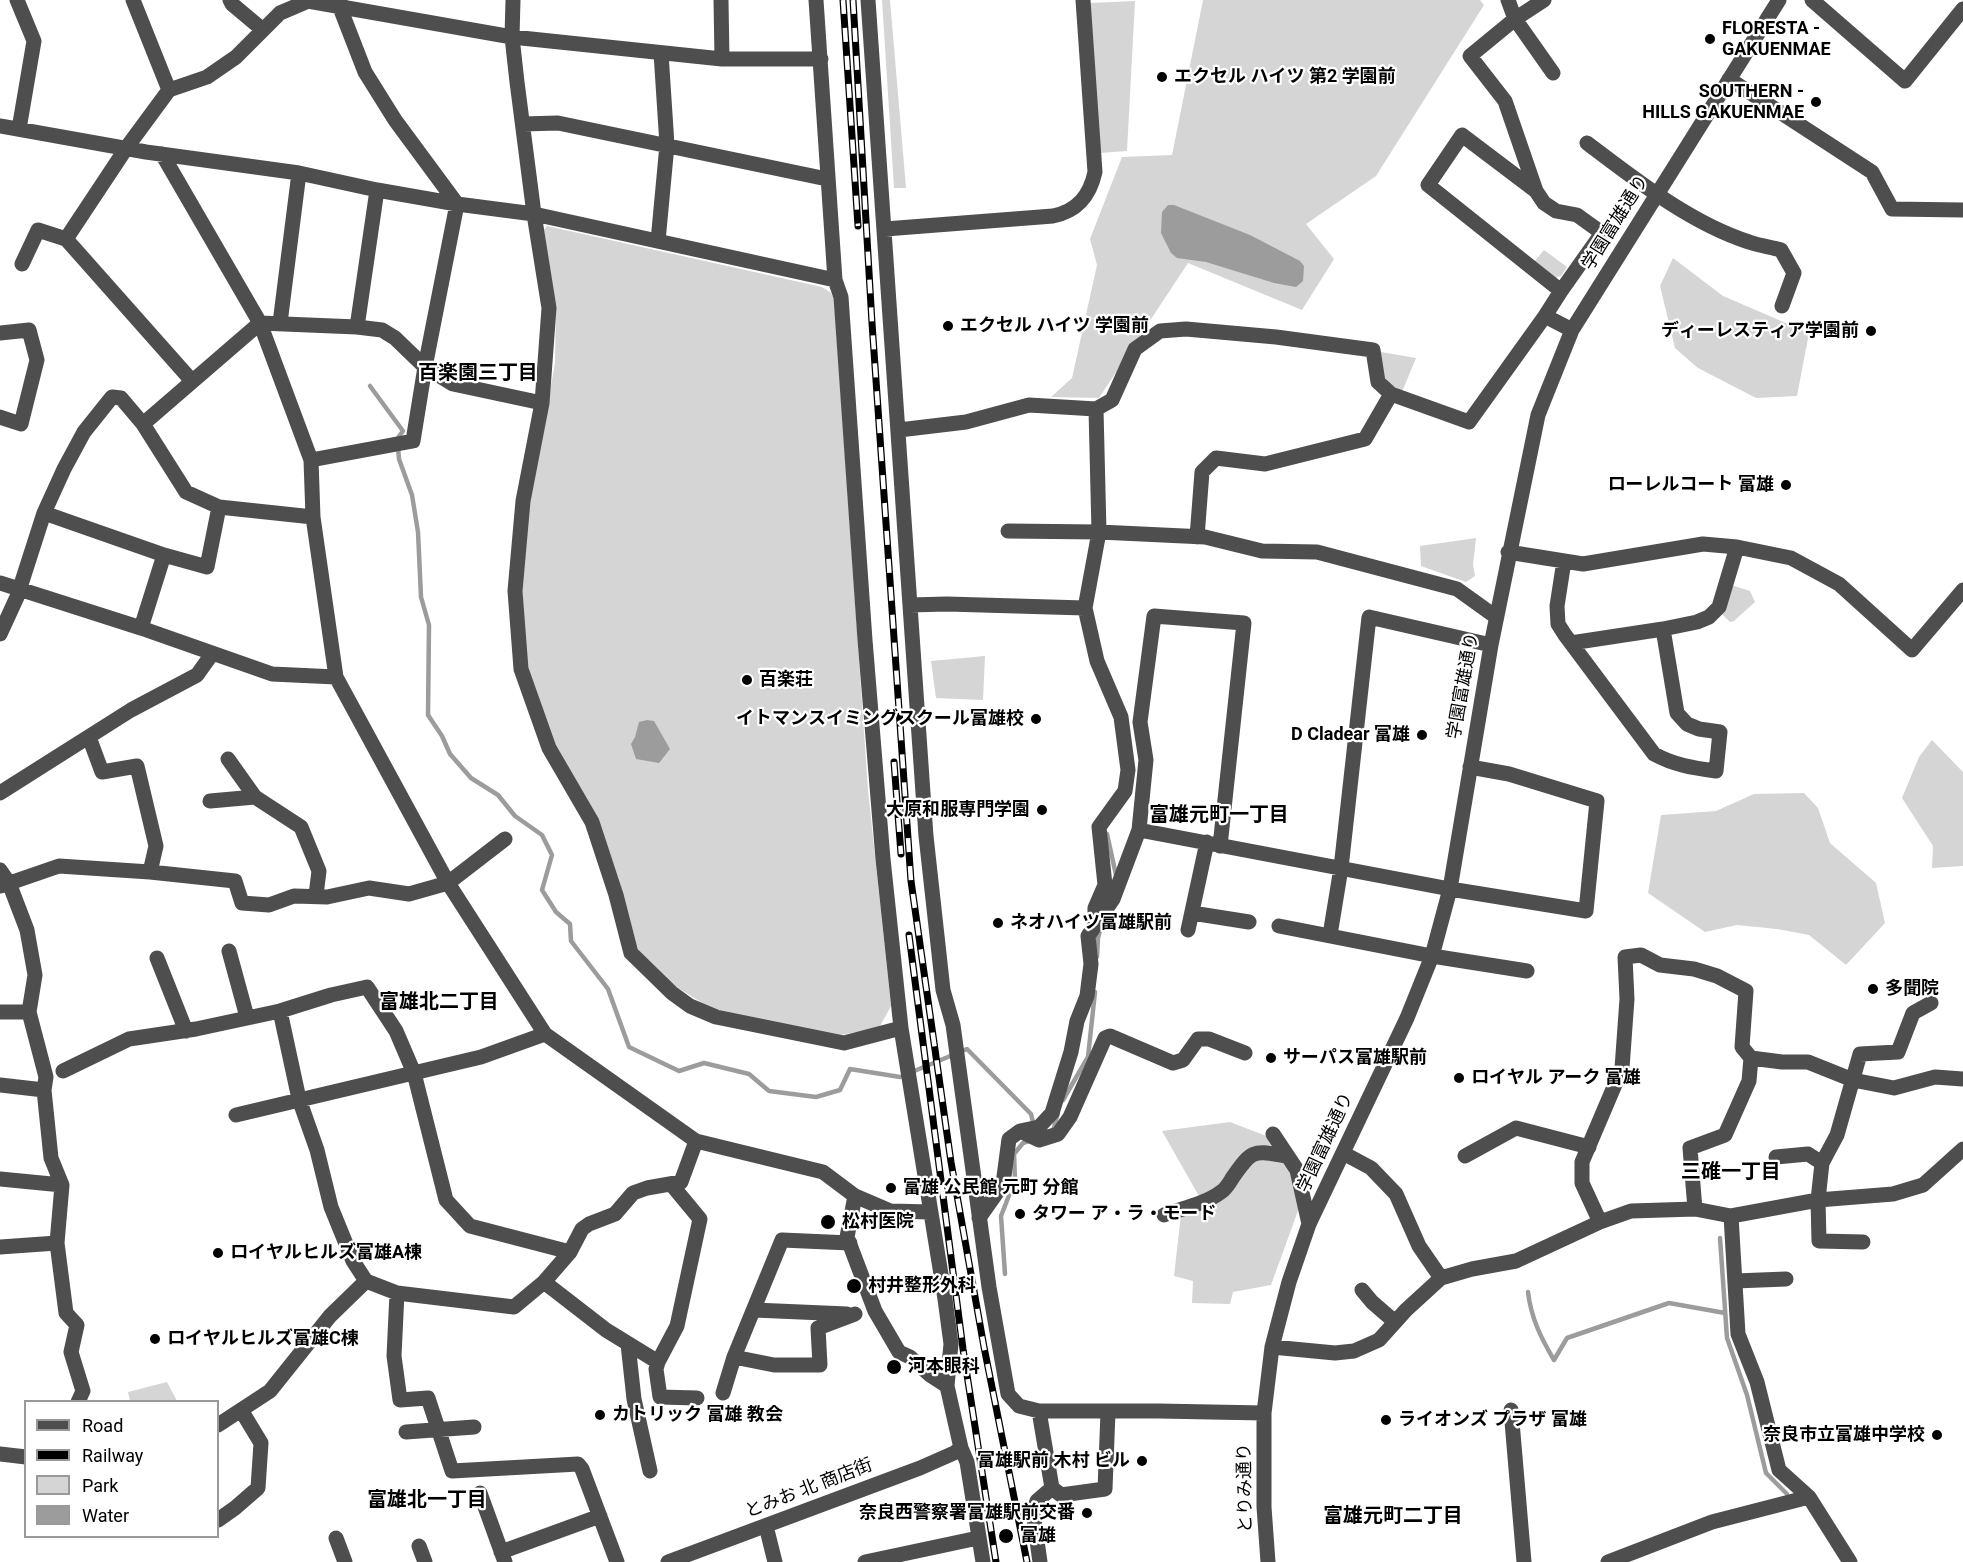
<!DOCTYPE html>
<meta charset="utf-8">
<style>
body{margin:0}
#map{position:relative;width:1963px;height:1562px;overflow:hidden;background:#fff;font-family:Roboto,sans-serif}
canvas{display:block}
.legend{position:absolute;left:24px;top:1400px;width:195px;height:138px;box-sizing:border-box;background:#fff;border:2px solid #999;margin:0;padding:8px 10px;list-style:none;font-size:18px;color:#000}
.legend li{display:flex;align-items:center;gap:12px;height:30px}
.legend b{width:30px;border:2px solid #999}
</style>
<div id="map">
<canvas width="1963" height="1562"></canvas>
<ul class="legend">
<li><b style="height:8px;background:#4e4e4e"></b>Road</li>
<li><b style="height:8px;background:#000"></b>Railway</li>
<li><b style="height:16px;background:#d5d5d5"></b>Park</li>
<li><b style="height:16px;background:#9c9c9c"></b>Water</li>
</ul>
</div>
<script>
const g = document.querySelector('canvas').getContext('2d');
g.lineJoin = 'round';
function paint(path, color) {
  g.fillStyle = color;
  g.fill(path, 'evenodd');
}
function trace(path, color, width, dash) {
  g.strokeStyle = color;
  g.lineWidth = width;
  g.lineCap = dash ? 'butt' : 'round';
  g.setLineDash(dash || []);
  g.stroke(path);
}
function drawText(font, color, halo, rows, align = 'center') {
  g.font = font + ' Roboto,"Noto Sans JP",sans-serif';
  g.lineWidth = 4.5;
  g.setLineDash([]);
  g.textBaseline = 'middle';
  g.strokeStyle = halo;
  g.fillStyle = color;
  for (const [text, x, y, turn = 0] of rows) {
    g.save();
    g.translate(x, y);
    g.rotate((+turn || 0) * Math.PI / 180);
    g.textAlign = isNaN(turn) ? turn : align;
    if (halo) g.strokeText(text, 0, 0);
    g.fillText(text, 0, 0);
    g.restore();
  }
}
paint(new Path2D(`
 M 882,0 L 890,0 L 906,188 L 894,188 Z
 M 1203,0 L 1480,0 L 1484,5 L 1376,176 L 1306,224 L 1334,259 L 1302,310 L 1188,263 L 1099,398 L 1051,397 L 1072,378 L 1097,265 L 1090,239 L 1122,157 L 1172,155 Z
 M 1135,1 L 1127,151 L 1100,153 L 1090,3 Z
 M 547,226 L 822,287 L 830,292 L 834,298 L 868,790 L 891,1006 L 879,1028 L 835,1036 L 717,1012 L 678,988 L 645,962 L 638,949 L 618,877 L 540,715 L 527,678 L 521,565 L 528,512 L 555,363 L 556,308 L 544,230 Z
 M 1544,250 L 1567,267 L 1561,276 L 1555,278 L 1534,262 Z
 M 1673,258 L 1723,296 L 1809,333 L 1797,396 L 1756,398 L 1698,368 L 1675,348 L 1660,286 Z
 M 1381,352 L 1416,358 L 1402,392 L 1395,389 L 1383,378 Z
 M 1476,538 L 1473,565 L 1475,576 L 1466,582 L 1421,566 L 1420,546 Z
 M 1731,585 L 1750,591 L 1755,602 L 1734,621 L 1730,622 L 1719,611 Z
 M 985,656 L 983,700 L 936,698 L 931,661 Z
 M 1932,740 L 1963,772 L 1963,866 L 1932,868 L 1933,846 L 1902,798 L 1919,757 Z
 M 1804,793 L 1818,808 L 1830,843 L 1876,883 L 1885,923 L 1846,965 L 1809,935 L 1777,929 L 1737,925 L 1705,932 L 1648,893 L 1661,815 L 1716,811 L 1754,794 Z
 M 1230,1122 L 1269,1137 L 1295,1179 L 1299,1208 L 1271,1285 L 1233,1292 L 1230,1304 L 1192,1303 L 1193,1281 L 1174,1276 L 1181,1214 L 1204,1205 L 1162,1131 Z
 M 167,1382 L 177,1401 L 130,1401 L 128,1392 Z`), '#d5d5d5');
paint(new Path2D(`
 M 1168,205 L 1174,205 L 1250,235 L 1300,261 L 1304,266 L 1303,281 L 1296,287 L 1274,283 L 1206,262 L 1177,258 L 1171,253 L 1161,233 L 1162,212 Z
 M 647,720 L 654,721 L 670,749 L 659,763 L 636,759 L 631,744 L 635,737 L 639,722 Z`), '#9c9c9c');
trace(new Path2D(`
 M 370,386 L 403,431 L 397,439
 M 398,447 L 399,459 L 412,495 L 418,532 L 421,597 L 429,625 L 428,715 L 442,736 L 450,754 L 471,778 L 498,795 L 515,816 L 542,835 L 552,855 L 542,890 L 556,912 L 570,924 L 571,941 L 608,989 L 629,1047 L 679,1071 L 704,1063 L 749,1074 L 769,1091 L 816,1097 L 840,1090 L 850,1069 L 900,1077 L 967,1049 L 1031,1114 L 1034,1126
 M 1107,834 L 1116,875
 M 1097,957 L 1098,938 L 1101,927
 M 1063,1100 L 1088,1057 L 1095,992
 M 1053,1131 L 1058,1113
 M 1720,1238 L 1727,1338 L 1747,1395 L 1766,1473 L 1787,1494
 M 1005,1274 L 1001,1216 L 1015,1180 L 1014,1154 L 1023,1143 L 1029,1141
 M 1528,1292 C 1531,1318 1541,1338 1554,1360 L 1567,1338 L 1669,1303 L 1725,1313`), '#9c9c9c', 4.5);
trace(new Path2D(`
 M 17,0 L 34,41 L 19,129
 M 133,0 L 169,90
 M 230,0 L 232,4 L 263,30
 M 513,0 L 512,37 L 517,82 L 534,214 L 549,308 L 542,403 L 523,501 L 515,591 L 521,669 L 549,748 L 592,822 L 616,895 L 631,953 L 672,993 L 690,1006 L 716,1017 L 844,1043 L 901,1028
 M 721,0 L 722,59
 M 816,0 L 835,280 L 841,297 L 865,640 L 883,859 L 901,1028 L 945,1299 L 951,1344 L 947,1386 L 961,1448 L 967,1462 L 983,1562
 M 868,0 L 926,836 L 943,990 L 953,1025 L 989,1287 L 1008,1394 L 1019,1406 L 1039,1411 L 1158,1411 L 1264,1413
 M 1508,0 L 1515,19 L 1553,73
 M 1812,0 L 1905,81 L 1963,9
 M 1729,79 L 1872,172 L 1892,209 L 1963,210
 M 523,124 L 558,123 L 827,179
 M 0,126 L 146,152 L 299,173 L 377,190 L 457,204 L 534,214 L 835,280
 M 1587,143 C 1636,180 1690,223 1749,242 C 1760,246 1771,247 1781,250 L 1794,273 L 1782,306
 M 162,154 L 260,323 L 311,460 L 313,517 L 336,677 L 448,883 L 545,1034 L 696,1141 L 823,1172 L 855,1196 L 890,1211 L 931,1212
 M 1536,191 L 1505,101 L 1470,56 L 1515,19 L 1544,0
 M 885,229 L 1053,216 C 1078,211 1090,195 1095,172 L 1083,0
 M 658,241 L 667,145 L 661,53
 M 22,264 L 38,230 L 66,239
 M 1545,316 L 1561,291 L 1428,185 L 1462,135 L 1536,191 L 1544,203 L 1556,211 L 1577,215 L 1602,233 L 1561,291
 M 280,323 L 299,173
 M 357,327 L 377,190
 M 0,333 L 29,330 L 37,360 L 21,424 L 0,417
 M 192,381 L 66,239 L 127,147 L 169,90 L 207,77 L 236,57 L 280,13 L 308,1 L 512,37 L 722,59 L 821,59
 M 143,424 L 260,323 L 357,327 L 382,330 L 395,338 L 425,367 L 453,384 L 542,403
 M 899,430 L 966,422 L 1029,405 L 1096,409 L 1112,400 L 1135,349 L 1160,331 L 1186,329 L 1276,337 L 1373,350 L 1378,382 L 1391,394 L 1469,422 L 1545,316 L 1572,330
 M 311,460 L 413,441 L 425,367 L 457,204 L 395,120 L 365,72 L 339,5 L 340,0
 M 44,513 L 164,555 L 207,567 L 219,507
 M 1008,531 L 1099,532 L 1205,537 L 1262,551 L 1317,552 L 1457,589 L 1496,617
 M 1197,537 L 1202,472 L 1216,458 L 1265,464 L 1365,439 L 1391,394
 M 1508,552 L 1583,564 L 1703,544 L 1737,547 L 1791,558 L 1839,584 L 1912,650 L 1963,590
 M 1564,561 L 1557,606 L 1558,624 L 1565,635 L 1654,754 C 1674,765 1693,768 1716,771 L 1720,732 L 1699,729 L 1687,724 L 1677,713 L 1663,629
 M 0,583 L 141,628 L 272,674 L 336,677
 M 910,605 L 947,604 L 1085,608
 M 141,628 L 164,555
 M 0,634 L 17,597 L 44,513 L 64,469 L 84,432 L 112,397 L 121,398 L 143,424 L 186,492 L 219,507 L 313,517
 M 1571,643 L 1663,629 L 1697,622 L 1709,617 L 1719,607 L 1737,547
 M 89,737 L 102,772 L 137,766 L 156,846 L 150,872
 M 228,759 L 255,797 L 301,827 L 319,871 L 316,895
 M 0,793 L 131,710 L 197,675 L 212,654
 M 210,801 L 255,797
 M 1139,830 L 1450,889 L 1586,911 L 1597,801 L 1509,774 L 1470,767
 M 0,870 L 9,883 L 27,930 L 35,975 L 29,1012 L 46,1077 L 44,1090 L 51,1158 L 62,1185 L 57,1243 L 66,1313 L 77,1325 L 71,1352 L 83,1391 L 78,1402
 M 1,886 L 59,866 L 150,872 L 235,881 L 242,903 L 269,905 L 294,896 L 327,897 L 369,888 L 409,894 L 448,883 L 505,839
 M 1192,913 L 1249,922
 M 1095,921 L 1095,908 L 1105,885 L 1099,827 L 1125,791 L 1128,770 L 1121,717 L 1097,661 L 1085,608 L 1099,532 L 1096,409
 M 1279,926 L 1432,956 L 1527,971
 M 1188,930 L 1207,842
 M 1330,935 L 1341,868 L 1369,617 L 1491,645
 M 229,951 L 247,1017
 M 157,958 L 186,1031
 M 280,1011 L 299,1099 L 317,1150 L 331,1207 L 353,1261 L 366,1281 L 397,1293 L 514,1307 L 544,1282 L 570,1252 L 582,1229 L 589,1224 L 615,1214 L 633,1193 L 647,1188 L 681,1182 L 696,1141
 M 0,1012 L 29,1012
 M 1751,1058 L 1782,1062 L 1808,1062 L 1853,1080 L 1894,1088 L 1935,1077 L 1963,1079
 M 63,1071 L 129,1039 L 196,1029 L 280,1011 L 331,995 L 367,987 L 396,1031 L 414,1073 L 446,1200 L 470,1226 L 570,1252
 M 0,1085 L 44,1090
 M 236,1115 L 481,1057 L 545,1034
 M 1020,1131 L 1039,1140 L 1058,1134 L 1070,1117 L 1105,1038 L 1110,1036 L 1173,1063 L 1183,1060 L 1198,1039 L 1209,1039 L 1245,1053
 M 1273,1134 L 1297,1170 L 1309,1224
 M 1343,1153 L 1371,1168 L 1396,1194 L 1419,1246 L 1441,1278
 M 1465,1156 L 1516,1128 L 1589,1147
 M 1776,1157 L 1808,1154 L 1822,1163
 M 0,1179 L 62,1185
 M 671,1184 L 700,1219 L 677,1326 L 658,1362 L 656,1369 L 660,1397 L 697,1398
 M 855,1196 L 847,1237 L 875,1311 L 899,1352 L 910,1357 L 930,1375 L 947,1386
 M 1164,1215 C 1183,1208 1205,1204 1221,1192 C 1226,1189 1229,1183 1233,1177 C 1253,1148 1254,1151 1287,1156
 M 1731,1216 L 1738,1334 L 1757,1382 L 1779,1470 L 1809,1497 L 1850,1562
 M 979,1218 L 1003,1184 L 1009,1139 L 1020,1131 L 1039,1127 L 1052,1113 L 1071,1052 L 1077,1021 L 1087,996 L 1091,964 L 1088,936 L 1113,899 L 1139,830 L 1146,760 L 1140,722 L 1154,616 L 1244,623 L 1220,846
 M 1600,1222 L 1582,1183 L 1582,1162 L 1622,1068 L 1627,999 L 1625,957 L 1641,955 L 1660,965 L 1694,969 L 1717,976 L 1746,991 L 1742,1047 L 1751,1058 L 1749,1081 L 1725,1135 L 1690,1148 L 1695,1209
 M 1863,1242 L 1819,1241 L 1818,1200 L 1822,1163 L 1837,1135 L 1860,1054 L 1898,1052 L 1913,1013 L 1931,1003
 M 0,1247 L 57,1243
 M 1735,1281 L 1786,1279
 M 544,1282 L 606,1330 L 658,1362
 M 1362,1290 L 1372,1302 L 1395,1322
 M 397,1293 L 394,1356 L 400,1400 L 428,1398 L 452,1471 L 578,1464 L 582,1469 L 617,1562
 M 754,1310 L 847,1314
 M 628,1344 L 634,1399 L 650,1471
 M 1272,1347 L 1335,1353 L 1354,1351 L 1379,1340 L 1406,1310 L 1441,1278 L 1472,1269 L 1516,1261 L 1600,1222 L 1631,1211 L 1695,1209 L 1731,1216 L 1818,1200 L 1893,1194 L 1923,1185 L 1963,1149
 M 734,1357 L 774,1365 L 820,1365 L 818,1328 L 855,1314
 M 723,1393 L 734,1357 L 782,1240 L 850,1243
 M 1511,1410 L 1524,1562
 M 1039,1411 L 1052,1488 L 1061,1495 L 1105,1489 L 1108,1412
 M 218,1425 L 270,1391 L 330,1316 L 366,1281
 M 406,1432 L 474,1427
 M 0,1454 L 26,1457
 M 480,1493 L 505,1562
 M 218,1520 L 235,1508 L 258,1488 L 261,1443 L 241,1410
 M 766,1526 L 775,1562
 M 336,1538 L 345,1562
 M 419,1546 L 425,1562
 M 501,1552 L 600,1516
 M 668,1562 L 920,1468 L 954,1453 L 961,1448
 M 865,1562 L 978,1538
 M 1040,1562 L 1033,1512 L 1037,1501 L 1052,1488
 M 1268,1562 L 1264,1507 L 1264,1413 L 1272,1347 L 1289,1282 L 1309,1224 L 1407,1018 L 1432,956 L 1450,889 L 1491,645 L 1538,415 L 1572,330 L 1779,0
 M 1608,1562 L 1712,1522 L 1809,1497`), '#4e4e4e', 15);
const rail = new Path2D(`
 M 843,0 L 858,226
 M 853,0 L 872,323 L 911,881 L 951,1162 L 984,1347 L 1027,1562
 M 894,762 L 901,854
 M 909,935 L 963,1349 L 996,1562`);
trace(rail, '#000', 7);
trace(rail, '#fff', 4.5, [14]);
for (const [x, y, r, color] of [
 [1710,39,6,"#000"],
 [1162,77,6,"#000"],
 [1816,102,6,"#000"],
 [948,326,6,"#000"],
 [1871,331,6,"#000"],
 [1786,485,6,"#000"],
 [747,680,6,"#000"],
 [1036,719,6,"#000"],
 [1422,735,6,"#000"],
 [1042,810,6,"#000"],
 [998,923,6,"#000"],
 [1873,989,6,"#000"],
 [1271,1058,6,"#000"],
 [1459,1078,6,"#000"],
 [891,1188,6,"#000"],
 [1020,1214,6,"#000"],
 [828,1222,8,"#000"],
 [218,1253,6,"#000"],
 [854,1286,8,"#000"],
 [155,1339,6,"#000"],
 [894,1367,8,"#000"],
 [600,1415,6,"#000"],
 [1386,1420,6,"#000"],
 [1937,1435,6,"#000"],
 [1142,1461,6,"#000"],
 [1087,1513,6,"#000"],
 [1006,1536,8,"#000"]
]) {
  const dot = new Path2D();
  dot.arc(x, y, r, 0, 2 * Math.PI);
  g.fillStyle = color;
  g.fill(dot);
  trace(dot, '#fff', 2);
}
drawText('bold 18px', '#000', '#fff', [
 ["FLORESTA -",1722,29],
 ["GAKUENMAE",1722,50],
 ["エクセル ハイツ 第2 学園前",1174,77],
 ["SOUTHERN -",1804,92,"right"],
 ["HILLS GAKUENMAE",1804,113,"right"],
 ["エクセル ハイツ 学園前",960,326],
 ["ディーレスティア学園前",1859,331,"right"],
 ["ローレルコート 富雄",1774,485,"right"],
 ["百楽荘",759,680],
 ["イトマンスイミングスクール富雄校",1024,719,"right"],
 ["D Cladear 富雄",1410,735,"right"],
 ["大原和服専門学園",1030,810,"right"],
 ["ネオハイツ富雄駅前",1010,923],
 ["多聞院",1885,989],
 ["サーパス富雄駅前",1283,1058],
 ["ロイヤル アーク 富雄",1471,1078],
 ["富雄 公民館 元町 分館",903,1188],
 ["タワー ア・ラ・モード",1032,1214],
 ["松村医院",842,1222],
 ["ロイヤルヒルズ富雄A棟",230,1253],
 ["村井整形外科",868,1286],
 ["ロイヤルヒルズ富雄C棟",167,1339],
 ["河本眼科",908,1367],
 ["カトリック 富雄 教会",612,1415],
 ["ライオンズ プラザ 富雄",1398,1420],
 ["奈良市立富雄中学校",1925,1435,"right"],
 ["富雄駅前 木村 ビル",1130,1461,"right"],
 ["奈良西警察署富雄駅前交番",1075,1513,"right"],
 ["富雄",1020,1536]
], 'left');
drawText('18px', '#000', '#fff', [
 ["学園富雄通り",1616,223,-58],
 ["学園富雄通り",1464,686,-80],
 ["学園富雄通り",1326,1143,-65],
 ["とりみ通り",1246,1488,-91],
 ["とみお 北 商店街",809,1489,-21]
]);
drawText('bold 20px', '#000', '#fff', [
 ["百楽園三丁目",478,374],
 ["富雄元町一丁目",1219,816],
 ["富雄北二丁目",439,1003],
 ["三碓一丁目",1731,1173],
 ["富雄北一丁目",427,1501],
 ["富雄元町二丁目",1393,1517]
]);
</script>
